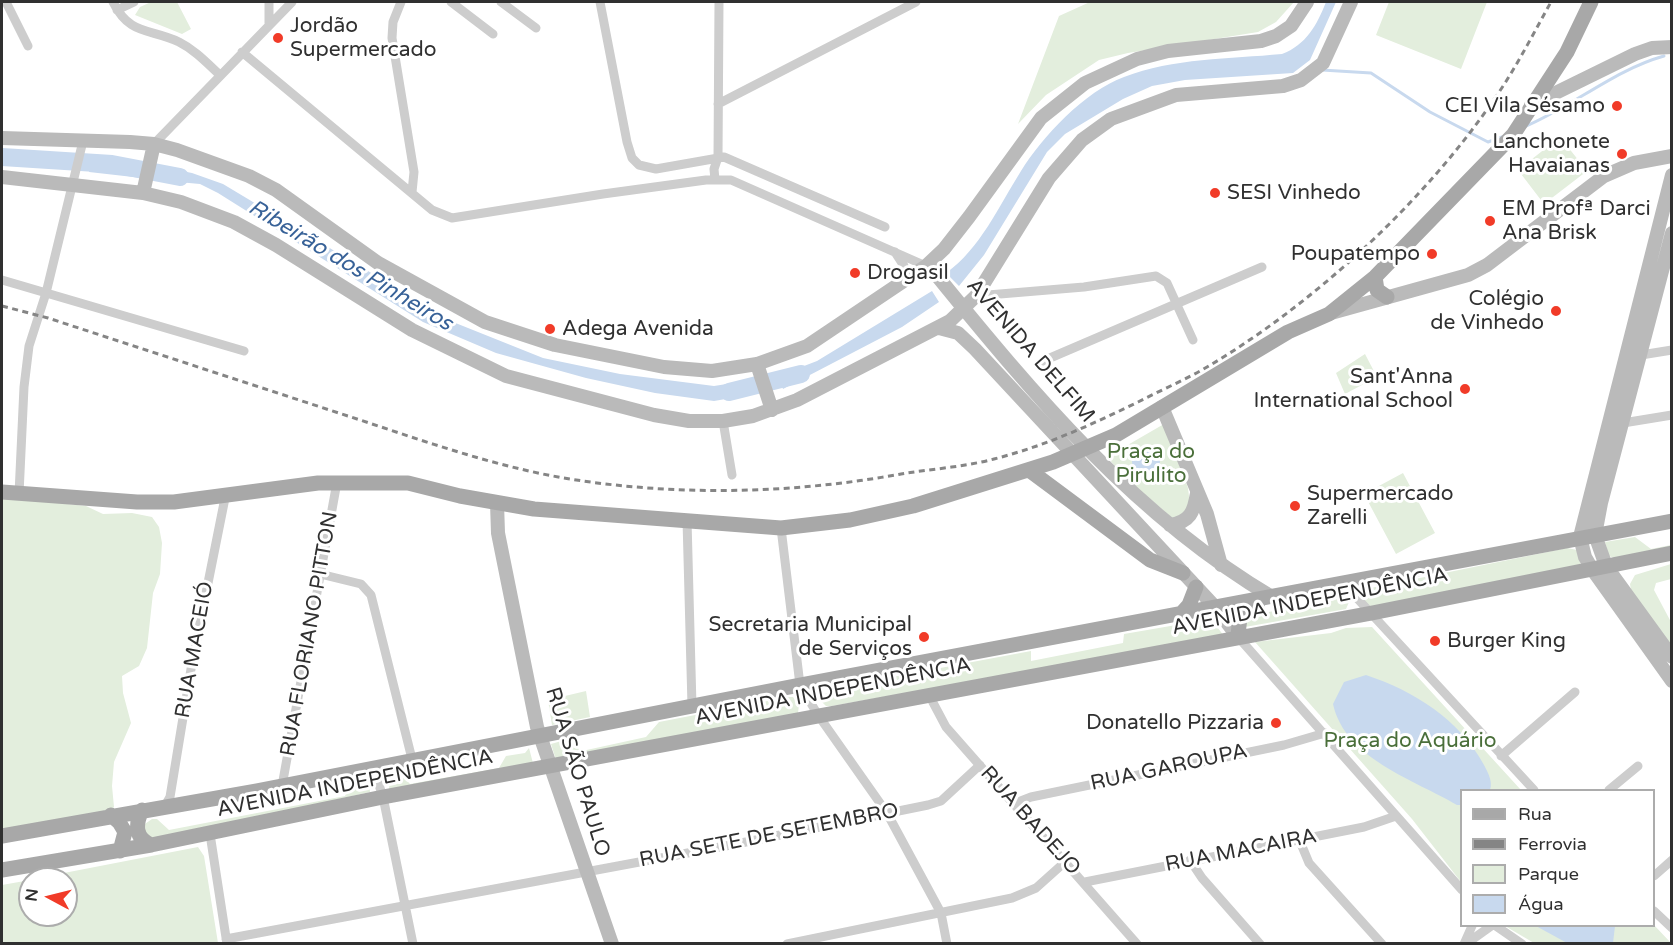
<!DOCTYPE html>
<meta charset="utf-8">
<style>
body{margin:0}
#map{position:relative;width:1673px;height:945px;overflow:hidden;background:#fff;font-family:"Varela Round",sans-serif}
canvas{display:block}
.frame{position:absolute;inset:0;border:3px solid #303030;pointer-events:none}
.legend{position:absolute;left:1460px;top:789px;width:195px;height:138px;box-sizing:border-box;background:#fff;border:2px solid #acacac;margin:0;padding:8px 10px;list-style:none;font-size:18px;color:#303030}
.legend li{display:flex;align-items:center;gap:12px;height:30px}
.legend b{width:30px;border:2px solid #acacac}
.north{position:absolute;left:18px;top:867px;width:60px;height:60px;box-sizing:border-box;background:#fff;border:2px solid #acacac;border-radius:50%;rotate:277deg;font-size:16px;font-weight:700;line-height:24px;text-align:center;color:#303030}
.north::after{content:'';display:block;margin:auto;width:21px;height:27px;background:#f13b28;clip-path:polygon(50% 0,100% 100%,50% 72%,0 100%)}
</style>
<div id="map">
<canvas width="1673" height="945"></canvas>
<div class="frame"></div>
<ul class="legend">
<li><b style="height:8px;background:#a8a8a8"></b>Rua</li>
<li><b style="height:8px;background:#858585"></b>Ferrovia</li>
<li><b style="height:16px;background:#e3eedd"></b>Parque</li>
<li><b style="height:16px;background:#c8d9ee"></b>Água</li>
</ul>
<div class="north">N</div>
</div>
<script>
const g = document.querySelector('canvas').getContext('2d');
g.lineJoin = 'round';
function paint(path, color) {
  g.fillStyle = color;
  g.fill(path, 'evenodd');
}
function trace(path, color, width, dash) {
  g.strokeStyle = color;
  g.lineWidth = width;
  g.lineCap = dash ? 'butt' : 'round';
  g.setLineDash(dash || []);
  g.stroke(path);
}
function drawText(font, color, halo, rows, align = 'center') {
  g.font = font + ' "Varela Round",sans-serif';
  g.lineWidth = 6;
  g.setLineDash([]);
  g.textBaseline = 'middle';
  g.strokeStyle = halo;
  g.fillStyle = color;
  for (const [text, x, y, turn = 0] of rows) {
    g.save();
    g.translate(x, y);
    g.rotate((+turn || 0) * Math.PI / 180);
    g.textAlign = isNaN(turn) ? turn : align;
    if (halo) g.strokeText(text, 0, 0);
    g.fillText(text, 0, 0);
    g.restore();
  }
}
paint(new Path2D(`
 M 151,2 L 177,2 L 191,29 L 182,34 L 135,15 L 140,7 Z
 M 1090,2 L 1294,2 L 1276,22 L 1258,32 L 1128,53 L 1099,60 L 1046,95 L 1018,124 L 1059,16 Z
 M 1389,2 L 1487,2 L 1461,69 L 1376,35 Z
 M 1560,137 L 1587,171 L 1544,204 L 1518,170 Z
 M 1365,354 L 1377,377 L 1345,394 L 1336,373 Z
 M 1164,424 L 1188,488 L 1190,504 L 1177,522 L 1121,474 L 1110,460 L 1119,450 Z
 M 1403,473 L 1435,533 L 1396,554 L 1364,494 Z
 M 2,497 L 86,506 L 103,514 L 132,513 L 152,517 L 159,527 L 162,543 L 160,574 L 153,593 L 147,648 L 139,666 L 122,676 L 123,693 L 131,723 L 114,762 L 112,786 L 114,807 L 109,813 L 2,829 Z
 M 1635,537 L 1651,549 L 1671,545 L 1671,549 L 1614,558 L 1609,556 L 1605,542 Z
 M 1567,548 L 1577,550 L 1581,566 L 1372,609 L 1356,591 Z
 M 1671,564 L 1671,579 L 1656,583 L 1654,590 L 1671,622 L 1671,646 L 1631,590 L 1630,584 L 1635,575 Z
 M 1344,598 L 1349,602 L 1346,609 L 1245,627 L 1247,616 Z
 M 1211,619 L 1224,636 L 832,706 L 826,706 L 820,700 L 821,696 L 829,692 L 828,689 L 1031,651 L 1031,661 L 1123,643 L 1124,634 Z
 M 1372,627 L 1521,790 L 1462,790 L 1461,882 L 1412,819 L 1255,642 L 1331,633 L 1346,628 Z
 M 586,691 L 590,717 L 552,725 L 548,700 Z
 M 788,697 L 793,697 L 799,705 L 798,713 L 557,763 L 551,744 L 565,740 L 582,751 L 646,737 L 659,722 Z
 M 529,748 L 534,767 L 389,790 L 390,775 L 400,773 L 410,784 L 499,768 L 506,756 L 525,753 Z
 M 357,779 L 369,781 L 370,792 L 151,841 L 142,826 L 152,819 L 157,819 L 169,830 L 345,796 L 352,780 Z
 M 198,847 L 204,856 L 218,943 L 2,943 L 2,885 L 30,880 L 30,915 L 66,915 L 66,879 L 33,879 Z
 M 1654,925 L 1671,943 L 1534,943 L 1505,926 Z`), '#e3eedd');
paint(new Path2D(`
 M 1326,2 L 1336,2 L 1310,60 L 1293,73 L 1185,80 L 1152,86 L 1123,99 L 1065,134 L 1047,152 L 984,255 L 959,286 L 946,273 C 980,249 999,206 1021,171 C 1042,137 1085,91 1124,77 C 1173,58 1230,59 1282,54 C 1306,45 1317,25 1326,2 Z
 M 2,151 L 71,155 L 66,169 L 2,164 Z
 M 93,157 L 143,163 L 142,178 L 89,172 Z
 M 157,166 L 192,173 L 223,184 L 453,322 L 543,358 L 620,374 L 714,386 L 752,380 L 755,394 L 714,401 L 655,393 L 586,378 L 496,353 L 423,322 L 218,193 L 200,184 L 156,180 Z
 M 932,291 L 939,302 L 902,327 L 783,389 L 778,376 L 817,361 Z
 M1132 461a14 14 0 1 1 28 0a14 14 0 1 1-28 0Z
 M 1366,675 C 1414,691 1459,719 1484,765 C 1488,773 1493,781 1490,790 L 1462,790 L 1461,805 L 1457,805 C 1415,780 1345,759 1333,704 L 1344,682 Z
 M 1536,926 L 1615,926 L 1613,943 L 1567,943 Z`), '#c8d9ee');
trace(new Path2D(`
 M 1322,70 L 1371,73 L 1430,112 L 1488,142 L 1502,137
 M 1524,127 C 1572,107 1614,70 1664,56`), '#c8d9ee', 3);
trace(new Path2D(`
 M 2,157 L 112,164 L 180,177
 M 729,392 L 801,374`), '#c8d9ee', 18);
trace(new Path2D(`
 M 6,2 L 28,46
 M 113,2 C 130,36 149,28 179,42 C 195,50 207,63 220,75
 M 269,2 L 269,23
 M 401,2 L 393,22 L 392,38 L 414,172 L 412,192
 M 451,2 L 493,34
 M 501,2 L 536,28
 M 600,2 L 627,142 L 632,158 L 639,165 L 656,169 L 724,157 L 885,227
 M 117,10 L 134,2
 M 242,52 L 432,210 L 452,218 L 603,194 L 706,180 L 731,180 L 926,266
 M 718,104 L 916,2
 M 154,144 L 292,2
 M 715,180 L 714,169 L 718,157 L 719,2
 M 895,252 L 904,266 L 907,279
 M 2,280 L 244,351
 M 976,296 L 1084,287 L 1156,276 L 1167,283 L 1193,340
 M 1641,355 L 1672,350
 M 1043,361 L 1262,267
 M 723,421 L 732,475
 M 1623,423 L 1672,415
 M 19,494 L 24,387 L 29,346 L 46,293 L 83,141
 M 687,520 L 692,706
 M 781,528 L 800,685 L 818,715 L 887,813 L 941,913 L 947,944
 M 320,574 L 361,584 L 371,595 L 412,759
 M 1343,583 L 1534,790
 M 1238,637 L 1462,890
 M 929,695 L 946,727 L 1137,944
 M 1501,756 L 1575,692
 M 373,767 L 383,797 L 413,944
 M 282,786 L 337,482
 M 1609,790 L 1638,766
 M 1013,804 L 1031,797 L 1284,745 L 1325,733
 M 165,806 L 170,797 L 192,663 L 226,493
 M 210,834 L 227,944
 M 1299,839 L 1309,863 L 1382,944
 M 1190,860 L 1202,878 L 1260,944
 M 1654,876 L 1672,860
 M 1085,882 L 1364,827 L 1396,816
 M 1654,911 L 1672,928
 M 1496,926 L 1522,944
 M 226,939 L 736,844 L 928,805 L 941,801 L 980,765
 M 787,944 L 1012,898 L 1036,888 L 1065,862
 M 1464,944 L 1472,926
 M 1466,944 L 1491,926`), '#cdcdcd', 9);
trace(new Path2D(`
 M 1531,105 L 1635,54 L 1652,48 L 1672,47
 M 2,138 L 130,142 L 154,144 L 177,150 L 249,176 L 276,190 L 378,263 L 485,322 L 555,345 L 664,367 L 712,371 L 757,364 L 807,346 L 926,266 L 944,249 L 969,217 L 1041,118 L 1085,83 L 1137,59 L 1168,51 L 1261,41 L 1276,36 L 1291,26 L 1307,2
 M 1672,175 L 1580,537 L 1585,557 L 1592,569 L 1672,681
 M 2,177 L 143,193 L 181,202 L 234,222 L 276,245 L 412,330 L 506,376 L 654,415 L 689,421 L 723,421 L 753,416 L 797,400 L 950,321 L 976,296 L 1049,178 L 1082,140 L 1111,119 L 1176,95 L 1283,86 L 1301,80 L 1323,63 L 1351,2
 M 143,193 L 154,144
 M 1672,233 L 1601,503 L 1595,535 L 1606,566 L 1672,657
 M 926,266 L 934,272 C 1033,394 1135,516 1272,597
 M 1331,313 L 1468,275 L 1487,265 L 1604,176 L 1634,163 L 1672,156
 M 939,328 L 958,333 L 975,349 L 1216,608 L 1238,637
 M 757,364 L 772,410
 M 1162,407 L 1207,514 L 1221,565
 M 497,503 L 498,533 L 537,727 L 612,944
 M 1170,525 C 1190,522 1194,512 1197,493`), '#bababa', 14);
trace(new Path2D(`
 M 1375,277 L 1377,290 L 1387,297
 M 1029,470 L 1150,560 L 1183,573
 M 2,492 L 137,502 L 174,502 L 318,483 L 408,483 L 460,496 L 534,509 L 781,528 L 850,520 L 913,506 L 1053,462 L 1116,435 L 1288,332 L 1329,314 L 1375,277 L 1513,135 L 1567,52 L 1591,2
 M 1180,615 L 1189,605 L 1196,587
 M 1238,637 C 1240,615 1238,613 1258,603
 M 142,810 C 135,825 135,838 151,845
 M 111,815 L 119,822 L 125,832 L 120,851
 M 2,836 L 257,791 L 800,685 L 1672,521
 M 2,870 L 151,845 L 383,797 L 1372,613 L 1672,553`), '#a8a8a8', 15);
trace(new Path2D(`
 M 2,306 L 48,318 C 149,351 250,384 351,417 C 427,442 504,470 583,481 C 688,496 796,493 901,474 C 931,469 964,467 994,459 C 1045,446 1091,425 1138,402 C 1161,390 1185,380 1207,367 C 1314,304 1425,201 1495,98 C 1516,68 1533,34 1551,2`), '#858585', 3, [6, 4.5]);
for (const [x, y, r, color] of [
 [278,38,6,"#f13b28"],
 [1617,106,6,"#f13b28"],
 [1622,154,6,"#f13b28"],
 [1215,193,6,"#f13b28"],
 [1490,221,6,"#f13b28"],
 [1432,254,6,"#f13b28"],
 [855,273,6,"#f13b28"],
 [1556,311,6,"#f13b28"],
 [550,329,6,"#f13b28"],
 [1465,389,6,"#f13b28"],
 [1295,506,6,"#f13b28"],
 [924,637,6,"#f13b28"],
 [1435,641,6,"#f13b28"],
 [1276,723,6,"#f13b28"]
]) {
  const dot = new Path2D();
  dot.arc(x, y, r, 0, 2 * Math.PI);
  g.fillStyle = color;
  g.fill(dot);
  trace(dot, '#fff', 2);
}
drawText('21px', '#303030', '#fff', [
 ["Jordão",290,26],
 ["Supermercado",290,50],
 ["CEI Vila Sésamo",1605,106,"right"],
 ["Lanchonete",1610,142,"right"],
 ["Havaianas",1610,166,"right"],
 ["SESI Vinhedo",1227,193],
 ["EM Profª Darci",1502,209],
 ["Ana Brisk",1502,233],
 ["Poupatempo",1420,254,"right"],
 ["Drogasil",867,273],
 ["Colégio",1544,299,"right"],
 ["de Vinhedo",1544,323,"right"],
 ["Adega Avenida",562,329],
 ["Sant'Anna",1453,377,"right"],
 ["International School",1453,401,"right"],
 ["Supermercado",1307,494],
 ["Zarelli",1307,518],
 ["Secretaria Municipal",912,625,"right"],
 ["de Serviços",912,649,"right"],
 ["Burger King",1447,641],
 ["Donatello Pizzaria",1264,723,"right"]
], 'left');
drawText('21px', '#303030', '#fff', [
 ["AVENIDA DELFIM",1030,351,49],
 ["AVENIDA INDEPENDÊNCIA",1310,602,-11],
 ["RUA FLORIANO PITTON",310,634,-80],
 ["RUA MACEIÓ",195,650,-80],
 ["AVENIDA INDEPENDÊNCIA",833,692,-11],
 ["RUA GAROUPA",1169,768,-12],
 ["RUA SÃO PAULO",577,772,73],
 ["AVENIDA INDEPENDÊNCIA",355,784,-11],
 ["RUA BADEJO",1030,821,48],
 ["RUA SETE DE SETEMBRO",769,836,-11],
 ["RUA MACAIRA",1241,851,-11]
]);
drawText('21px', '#4a6f3a', '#fff', [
 ["Praça do",1151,452],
 ["Pirulito",1151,476],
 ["Praça do Aquário",1410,741]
]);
drawText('italic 22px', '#386298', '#fff', [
 ["Ribeirão dos Pinheiros",350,266,31]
]);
</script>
